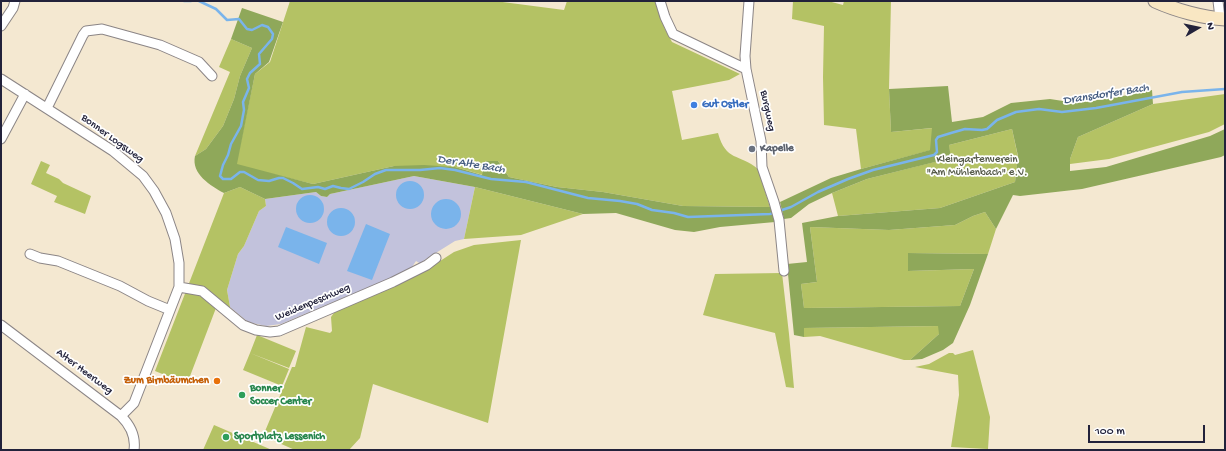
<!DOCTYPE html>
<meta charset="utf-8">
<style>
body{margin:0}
#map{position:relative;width:1226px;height:451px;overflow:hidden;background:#f4e8d1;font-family:"Gochi Hand",sans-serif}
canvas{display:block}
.frame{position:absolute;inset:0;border:2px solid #22223b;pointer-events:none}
.north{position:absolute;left:1178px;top:8px;width:40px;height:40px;-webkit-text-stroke:3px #fff;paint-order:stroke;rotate:81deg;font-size:11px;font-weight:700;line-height:16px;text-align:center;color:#22223b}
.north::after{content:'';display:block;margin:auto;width:14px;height:18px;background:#22223b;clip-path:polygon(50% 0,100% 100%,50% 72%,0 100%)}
.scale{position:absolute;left:1088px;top:425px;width:117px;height:18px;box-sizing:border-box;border:2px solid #22223b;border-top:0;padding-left:5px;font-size:12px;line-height:14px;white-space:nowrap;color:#22223b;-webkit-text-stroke:3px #fff;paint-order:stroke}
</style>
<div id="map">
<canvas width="1226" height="451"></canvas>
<div class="frame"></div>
<div class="north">N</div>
<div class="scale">100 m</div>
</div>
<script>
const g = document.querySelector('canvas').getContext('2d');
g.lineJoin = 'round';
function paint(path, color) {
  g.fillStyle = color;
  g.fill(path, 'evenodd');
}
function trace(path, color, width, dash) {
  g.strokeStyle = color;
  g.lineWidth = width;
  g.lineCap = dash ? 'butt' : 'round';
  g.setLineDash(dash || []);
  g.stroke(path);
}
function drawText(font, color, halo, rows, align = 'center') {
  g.font = font + ' "Gochi Hand",sans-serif';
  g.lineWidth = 3.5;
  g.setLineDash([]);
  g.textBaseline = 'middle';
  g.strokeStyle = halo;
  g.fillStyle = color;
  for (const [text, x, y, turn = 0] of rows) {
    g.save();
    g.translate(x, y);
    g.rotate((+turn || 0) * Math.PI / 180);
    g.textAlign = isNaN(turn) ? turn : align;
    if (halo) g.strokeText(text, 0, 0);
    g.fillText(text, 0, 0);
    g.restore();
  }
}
paint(new Path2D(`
 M 414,176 L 475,187 L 464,239 L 455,241 L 423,261 L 421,264 L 416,261 L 410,270 L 281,324 L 266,326 L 248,322 L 230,307 L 227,290 L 238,254 L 244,246 L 259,211 L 266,206 L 265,199 L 316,192 L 321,196 L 327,197 L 330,194 Z`), '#c2c2dc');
paint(new Path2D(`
 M 290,1 L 495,1 L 564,10 L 567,1 L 655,1 L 665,29 L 672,42 L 740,74 L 729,80 L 672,91 L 682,140 L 718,133 C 726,162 739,153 758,169 L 770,207 L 683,206 L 603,192 L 557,187 L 509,177 L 498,161 L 486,161 L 483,175 L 455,167 L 394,166 L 313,184 L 236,165 L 255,74 L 270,62 Z
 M 793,1 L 828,1 L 843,5 L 844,1 L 891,1 L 889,89 L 891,132 L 933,128 L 931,150 L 861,169 L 856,129 L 824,125 L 823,77 L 824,26 L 792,19 Z
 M 231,39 L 252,48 L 240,76 L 234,99 L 223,126 L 206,149 L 195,156 L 230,72 L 219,67 Z
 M 1225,94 L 1225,124 L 1209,132 L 1109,159 L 1070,164 L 1070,159 L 1078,137 L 1153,104 Z
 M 1012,129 L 1018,157 L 1015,182 L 940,208 L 838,216 L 832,193 L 867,179 L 950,158 L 949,145 Z
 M 41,161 L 50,165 L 46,173 L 59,179 L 63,183 L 91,196 L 85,214 L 54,202 L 57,196 L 31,184 Z
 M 240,187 L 265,199 L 266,206 L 259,211 L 244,246 L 238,254 L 227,290 L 230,307 L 216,308 L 187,384 L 155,371 L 224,193 Z
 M 475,187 L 583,214 L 521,235 L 464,239 Z
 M 985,212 L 996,229 L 988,254 L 908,253 L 909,271 L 974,269 L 960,306 L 804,308 L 801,284 L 817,282 L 810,227 L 889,230 L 955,225 L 973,216 Z
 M 521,240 L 488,423 L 373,384 L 360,438 L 349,450 L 295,450 L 263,436 L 292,367 L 295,367 L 306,327 L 330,333 L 332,331 L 331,317 L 336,310 L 397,283 L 437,263 L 454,252 L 474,245 Z
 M 782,273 L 789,334 L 794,388 L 786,387 L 775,333 L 703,315 L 715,274 Z
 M 939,326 L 939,334 L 910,360 L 904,360 L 820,336 L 804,337 L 804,328 Z
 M 257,335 L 296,351 L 289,368 L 250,353 Z
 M 973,350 L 990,417 L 988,449 L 951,447 L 959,395 L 958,375 L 915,367 L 929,364 L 949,353 L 953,353 L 955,355 Z
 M 250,353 L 289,369 L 282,386 L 243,370 Z
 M 214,425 L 272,450 L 203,450 Z`), '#b4c264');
paint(new Path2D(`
 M 242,8 L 283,22 L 269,62 L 255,74 L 237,164 L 313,184 L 394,166 L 424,165 L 455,167 L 482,175 L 486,161 L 498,161 L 509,177 L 557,187 L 603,192 L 683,206 L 770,207 L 773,205 L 775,222 L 720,227 L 694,232 L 675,230 L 616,213 L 583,214 L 475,187 L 414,176 L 330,194 L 327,197 L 321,196 L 316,192 L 265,199 L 240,187 L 224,193 C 211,186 191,174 195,156 L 206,149 L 223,126 L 234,99 L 240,76 L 252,48 L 231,39 Z
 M 948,86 L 952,122 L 983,117 L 1011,103 L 1050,99 L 1076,103 L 1118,97 L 1152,90 L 1153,104 L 1078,137 L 1070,159 L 1070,171 L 1106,167 L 1210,136 L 1225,129 L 1225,155 L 1221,157 L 1082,189 L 1020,196 L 1013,195 L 996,229 L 985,212 L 973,216 L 955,225 L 889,230 L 810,227 L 817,282 L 801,284 L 804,308 L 960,306 L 974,269 L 908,271 L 908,253 L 988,254 L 970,305 L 953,343 L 943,350 L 922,359 L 910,360 L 939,334 L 938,326 L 804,328 L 804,337 L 794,335 L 787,264 L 807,262 L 802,223 L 838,216 L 940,208 L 1015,182 L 1018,156 L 1012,129 L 949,145 L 951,158 L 867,179 L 832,193 L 809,204 L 791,218 L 784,219 L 780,202 L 831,178 L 861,169 L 930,150 L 932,128 L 891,132 L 889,89 Z`), '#8fa85a');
paint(new Path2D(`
 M396 195a14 14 0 1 1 28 0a14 14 0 1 1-28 0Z
 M296 209a14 14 0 1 1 28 0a14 14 0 1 1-28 0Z
 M431 214a15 15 0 1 1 30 0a15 15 0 1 1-30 0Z
 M327 222a14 14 0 1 1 28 0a14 14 0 1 1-28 0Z
 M 366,224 L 390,234 L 372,280 L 347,271 Z
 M 286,227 L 327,243 L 319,264 L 278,247 Z`), '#7ab4eb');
trace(new Path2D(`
 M 184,1 L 191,1
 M 199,1 L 216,9 L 227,20 L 239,19 L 247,29 L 252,30 L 262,25 L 268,27 L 273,34 L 272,39 L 259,54 L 260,64 L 250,73 L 247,79 L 249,88 L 243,102 L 244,110 L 241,126 L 231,144 L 228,155 L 223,165 L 220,176 L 223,179 L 231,179 L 240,172 L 244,172 L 258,180 L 269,181 L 279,178 L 283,178 L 293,183 L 302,189 L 318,187 L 325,189 L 333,186 L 341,188 L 349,189 L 363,182 L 375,174 L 386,170 L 420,170 L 440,168 L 455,170 L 491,179 L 526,182 L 588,198 L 620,201 L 637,204 L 652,210 L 674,213 L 688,217 L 770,214 L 774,213
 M 779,211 L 791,207 L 818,192 L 848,179 L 873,170 L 934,155 L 937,152 L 936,140 L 938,137 L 951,133 L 965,129 L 982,130 L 987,129 L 997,120 L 1016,112 L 1039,109 L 1062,112 L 1096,108 L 1182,92 L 1225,89`), '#7ab4eb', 2.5);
const street = new Path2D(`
 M 660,1 L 665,17 L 673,34 L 746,69
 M 749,1 L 745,56 L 746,69 L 761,141 L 762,167 L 774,202 L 779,220 L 784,271
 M 1218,1 L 1220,18
 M 1,26 L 13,8 L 15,1
 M 1,79 L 113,151 L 143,176 L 154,191 L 166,213 L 175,239 L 179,263 L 179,287 L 134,403 L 121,416
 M 47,108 L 83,35 L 86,31 L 102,29 L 160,45 L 199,62 L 212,76
 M 1,139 L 25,94
 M 30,254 L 40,258 L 58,261 L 120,286 L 148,301 L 170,310
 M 179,287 L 202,291 L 243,325 L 256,330 L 270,332 L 279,331 L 393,282 L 427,265 L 436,258
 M 1,325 L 121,416 C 130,425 136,436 134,450`);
const secondary = new Path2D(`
 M 1155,1 C 1175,10 1203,18 1225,19`);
trace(street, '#8b8586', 11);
trace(secondary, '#8b8586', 15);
trace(street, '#fff', 9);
trace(secondary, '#f9e7c3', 13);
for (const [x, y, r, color] of [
 [694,105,4,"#3f7fe0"],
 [752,149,4,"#6b7280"],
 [217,381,4,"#e8710a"],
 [242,395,4,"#2e9e5b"],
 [226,437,4,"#2e9e5b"]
]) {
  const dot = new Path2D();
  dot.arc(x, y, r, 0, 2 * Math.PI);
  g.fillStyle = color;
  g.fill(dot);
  trace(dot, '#fff', 1.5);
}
drawText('bold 11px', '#366cbe', '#fff', [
 ["Gut Ostler",702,105]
], 'left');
drawText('11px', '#22223b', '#fff', [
 ["Burgweg",767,111,78],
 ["Bonner Logsweg",112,139,36],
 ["Weidenpeschweg",313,303,-23],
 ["Alter Heerweg",84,372,37]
]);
drawText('bold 11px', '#5b616d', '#fff', [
 ["Kapelle",760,149]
], 'left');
drawText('11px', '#555a49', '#fff', [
 ["Kleingartenverein",977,160],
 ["\"Am Mühlenbach\" e.V.",977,173]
]);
drawText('bold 11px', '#c56008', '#fff', [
 ["Zum Birnbäumchen",209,381]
], 'right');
drawText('bold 11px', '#27864d', '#fff', [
 ["Bonner",250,389],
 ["Soccer Center",250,402],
 ["Sportplatz Lessenich",234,437]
], 'left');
drawText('italic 12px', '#455c81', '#fff', [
 ["Dransdorfer Bach",1106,95,-9],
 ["Der Alte Bach",471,165,9]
]);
</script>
